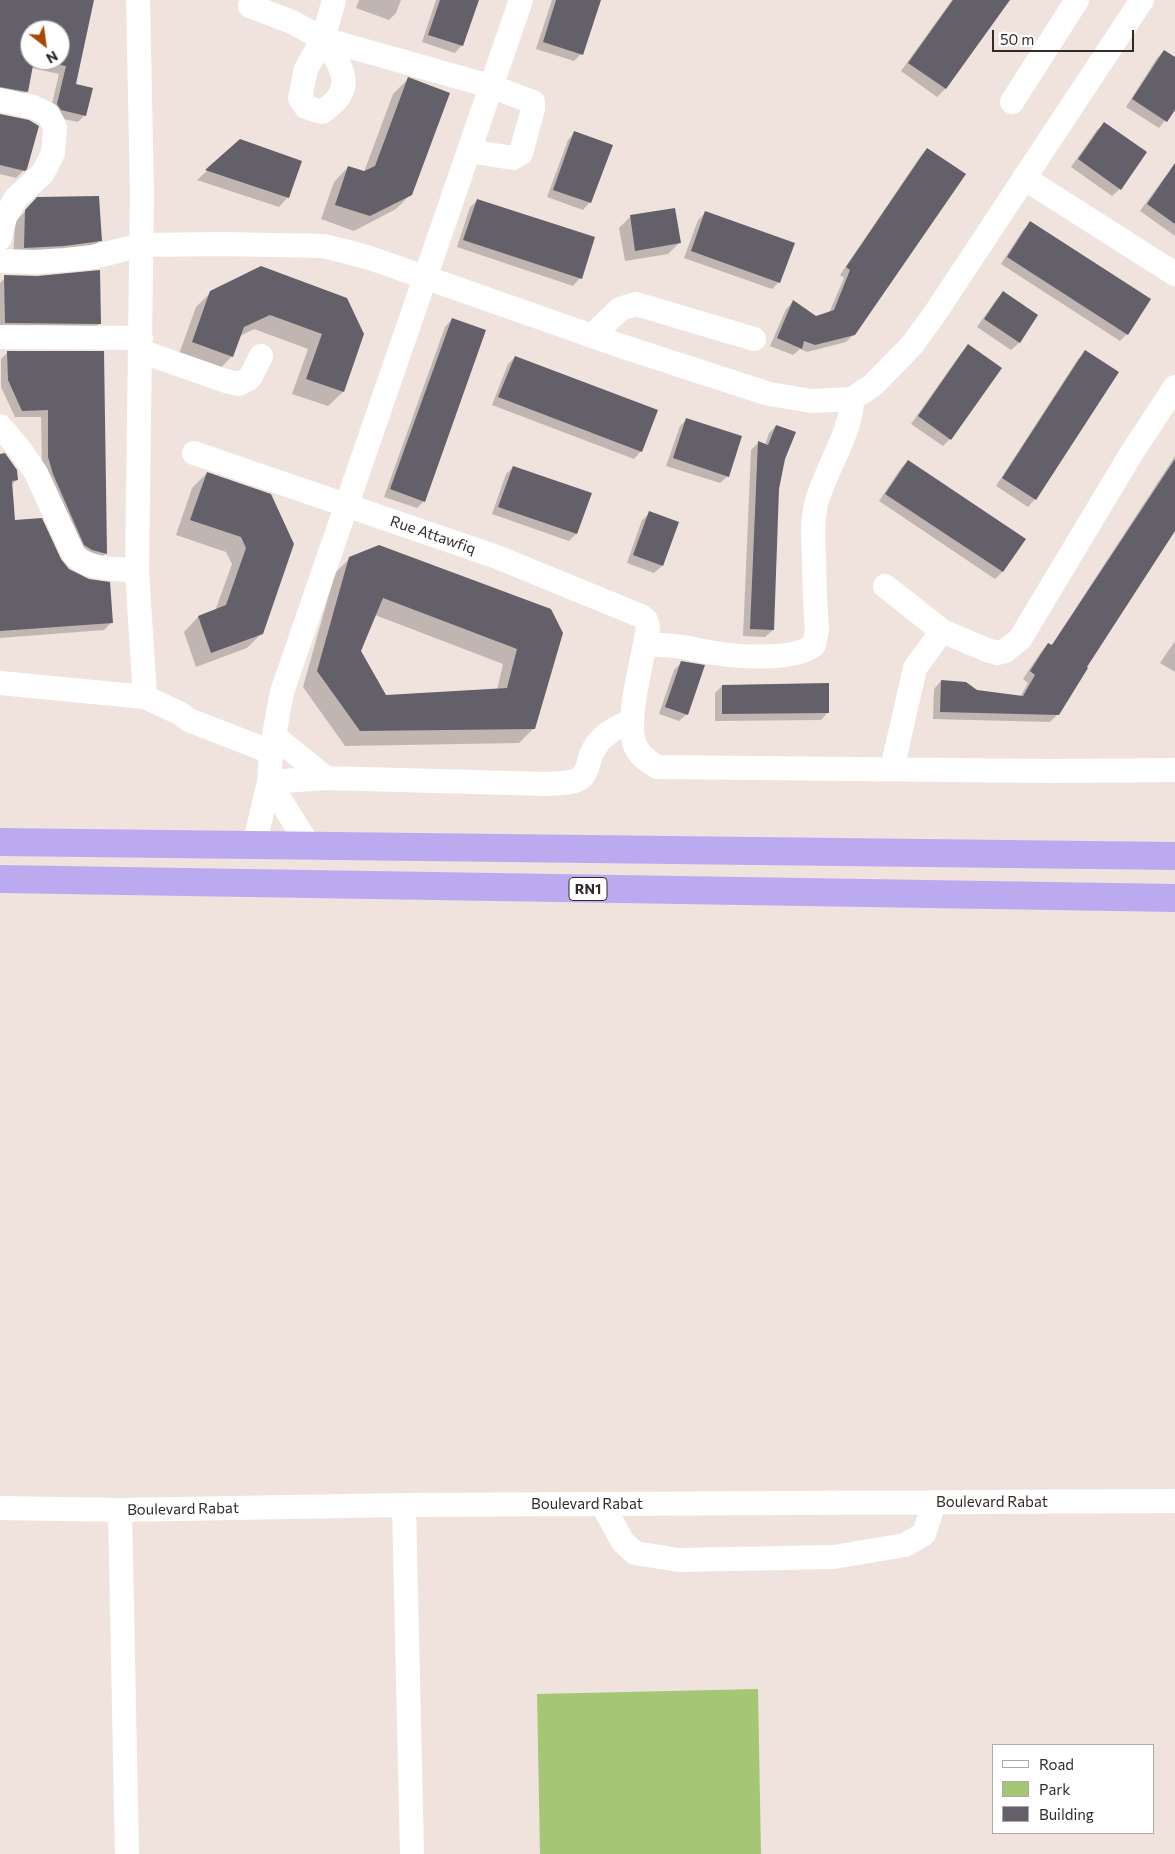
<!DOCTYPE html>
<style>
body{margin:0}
#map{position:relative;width:1175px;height:1854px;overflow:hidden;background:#f0e3de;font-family:Commissioner,sans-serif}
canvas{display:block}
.legend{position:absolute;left:992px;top:1744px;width:162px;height:90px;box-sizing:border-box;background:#fff;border:1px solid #acaaa9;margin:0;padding:6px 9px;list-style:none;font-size:15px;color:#302b29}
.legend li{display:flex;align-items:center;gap:10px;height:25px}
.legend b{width:25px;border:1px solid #acaaa9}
.north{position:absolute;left:20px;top:20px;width:50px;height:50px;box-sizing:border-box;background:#fff;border:1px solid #acaaa9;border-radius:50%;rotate:150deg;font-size:14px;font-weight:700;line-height:20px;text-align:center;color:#302b29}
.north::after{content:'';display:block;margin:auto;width:18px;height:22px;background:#a94900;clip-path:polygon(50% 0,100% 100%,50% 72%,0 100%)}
.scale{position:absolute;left:992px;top:30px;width:142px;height:22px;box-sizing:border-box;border:2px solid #302b29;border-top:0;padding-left:6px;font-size:15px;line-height:18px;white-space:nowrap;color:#302b29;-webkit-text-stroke:4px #fff;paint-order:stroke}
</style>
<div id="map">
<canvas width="1175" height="1854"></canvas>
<ul class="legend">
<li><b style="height:6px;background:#fff"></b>Road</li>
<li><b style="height:14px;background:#a5c674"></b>Park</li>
<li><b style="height:14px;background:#636069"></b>Building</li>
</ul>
<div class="north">N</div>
<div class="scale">50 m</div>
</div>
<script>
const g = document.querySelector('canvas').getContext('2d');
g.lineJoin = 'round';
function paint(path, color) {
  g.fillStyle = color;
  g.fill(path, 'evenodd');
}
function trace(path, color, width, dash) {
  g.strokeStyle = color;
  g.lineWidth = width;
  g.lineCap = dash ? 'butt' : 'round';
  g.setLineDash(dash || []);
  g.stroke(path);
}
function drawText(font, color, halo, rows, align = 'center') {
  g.font = font + ' Commissioner,sans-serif';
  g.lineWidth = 5;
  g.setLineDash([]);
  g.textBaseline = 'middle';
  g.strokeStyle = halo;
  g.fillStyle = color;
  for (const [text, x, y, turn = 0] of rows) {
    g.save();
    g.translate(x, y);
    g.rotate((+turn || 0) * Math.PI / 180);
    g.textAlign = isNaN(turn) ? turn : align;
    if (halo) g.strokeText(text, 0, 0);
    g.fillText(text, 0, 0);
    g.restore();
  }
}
paint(new Path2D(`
 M 758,1689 L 761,1854 L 540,1854 L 537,1694 Z`), '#a5c674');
paint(new Path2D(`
 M 0,0 L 93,0 L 75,85 L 85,115 L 78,122 L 54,117 L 50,112 L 59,74 L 32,68 L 27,91 L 20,99 L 0,95 ZM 30,30 L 60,30 L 60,60 L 30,60 Z
 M 359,0 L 401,0 L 396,13 L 389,20 L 356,8 Z
 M 436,0 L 477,0 L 462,45 L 455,53 L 422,42 Z
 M 552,0 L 599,0 L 581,54 L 574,61 L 536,49 Z
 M 952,0 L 1008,0 L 945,89 L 937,97 L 901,71 Z
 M 1164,51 L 1175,58 L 1175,108 L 1159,128 L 1126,107 L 1157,58 Z
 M 408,79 L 411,194 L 396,209 L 354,231 L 321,219 L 334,182 L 348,167 L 364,172 L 393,94 Z
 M 0,115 L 26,168 L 16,178 L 0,174 Z
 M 1105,123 L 1120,189 L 1112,196 L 1071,167 L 1097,130 Z
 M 575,132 L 590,202 L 583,210 L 547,197 L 568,140 Z
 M 240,141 L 288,197 L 279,207 L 197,180 Z
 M 927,149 L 854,334 L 846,342 L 807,352 L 800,349 L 793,355 L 770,346 L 786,309 L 793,302 L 816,317 L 829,313 L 844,278 L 840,275 L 920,157 Z
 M 1171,171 L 1175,173 L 1175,236 L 1140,211 L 1164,178 Z
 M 38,198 L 100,240 L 89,251 L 13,258 L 15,222 Z
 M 478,200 L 580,278 L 573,286 L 457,247 L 470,207 Z
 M 674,209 L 679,243 L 668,254 L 625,261 L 619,228 L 630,217 Z
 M 705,213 L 779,282 L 772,289 L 684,258 L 698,220 Z
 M 1031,223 L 1149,299 L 1127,334 L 1120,341 L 1001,264 L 1023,230 Z
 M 7,276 L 100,323 L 85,338 L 0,338 L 0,283 Z
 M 211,292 L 346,299 L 343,392 L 328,406 L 292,394 L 308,349 L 254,329 L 240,336 L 232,356 L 218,371 L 178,357 L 196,307 Z
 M 1003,293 L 1037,316 L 1019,343 L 1011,350 L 977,327 L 996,300 Z
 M 452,319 L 424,501 L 417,508 L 384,497 L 445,327 Z
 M 968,346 L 950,439 L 943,446 L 911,424 L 961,353 Z
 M 8,352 L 103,353 L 105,554 L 98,561 L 80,555 L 42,464 L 41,417 L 15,417 L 1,387 L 1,359 Z
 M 1086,352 L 1118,373 L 1035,499 L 1028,507 L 996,486 L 1078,359 Z
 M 515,357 L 641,451 L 634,459 L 492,405 L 508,364 Z
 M 687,419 L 728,476 L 720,483 L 666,466 L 680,426 Z
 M 776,426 L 784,459 L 778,489 L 773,630 L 765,637 L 743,636 L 751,450 L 758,443 L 765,445 L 769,433 Z
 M 0,455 L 17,480 L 11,485 L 14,522 L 59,559 L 68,570 L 112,622 L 104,630 L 0,638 Z
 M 1175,456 L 1175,530 L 1085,667 L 1058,714 L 1050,722 L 933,719 L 934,689 L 941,681 L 976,691 L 1020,697 L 1028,683 L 1023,679 L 1041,652 L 1048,644 L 1051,646 Z
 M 908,461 L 1024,539 L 1002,572 L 995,579 L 879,501 L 901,468 Z
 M 513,467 L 590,493 L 576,534 L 569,541 L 492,514 L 506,474 Z
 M 207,473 L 271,495 L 262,633 L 247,648 L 196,667 L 184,632 L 198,617 L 215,611 L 232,564 L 226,552 L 176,535 L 192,488 Z
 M 650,513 L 677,523 L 662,566 L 654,573 L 627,563 L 642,520 Z
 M 350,558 L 550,610 L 534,728 L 519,743 L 345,746 L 303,687 L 335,573 ZM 375,615 L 503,664 L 497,690 L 385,697 L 359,651 Z
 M 1175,641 L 1175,672 L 1160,663 Z
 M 682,662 L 687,714 L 679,721 L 659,714 L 674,670 Z
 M 722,686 L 828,712 L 821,720 L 715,721 L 715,693 Z`), '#0003');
paint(new Path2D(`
 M 0,0 L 94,0 L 76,84 L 93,88 L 86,116 L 61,110 L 57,104 L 66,66 L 60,65 L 60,30 L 30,30 L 30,60 L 34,60 L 28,92 L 0,87 Z
 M 440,0 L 479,0 L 463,46 L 428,35 Z
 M 556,0 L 601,0 L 583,55 L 543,42 Z
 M 953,0 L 1010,0 L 946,89 L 908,63 Z
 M 1164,50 L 1175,57 L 1175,110 L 1167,122 L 1132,99 Z
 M 408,77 L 450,93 L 412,195 L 370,216 L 335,205 L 348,166 L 364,171 L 375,166 Z
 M 0,114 L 29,120 L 39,126 L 27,169 L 25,171 L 0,165 Z
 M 1104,122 L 1147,152 L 1121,190 L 1078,159 Z
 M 574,131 L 613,145 L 591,203 L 553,190 Z
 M 240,139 L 302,161 L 289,198 L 205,170 Z
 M 927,148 L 966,174 L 855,335 L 815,345 L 804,341 L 802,349 L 777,338 L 793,300 L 816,316 L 834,310 L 850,270 L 846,267 Z
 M 1175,163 L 1175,224 L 1147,204 Z
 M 99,196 L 102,241 L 64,246 L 24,248 L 25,210 L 37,197 Z
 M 477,199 L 595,237 L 582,279 L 463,240 Z
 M 675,208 L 681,243 L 635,251 L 630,215 Z
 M 705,211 L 795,243 L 780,283 L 691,251 Z
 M 1030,221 L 1151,299 L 1128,335 L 1007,257 Z
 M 261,266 L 347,298 L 364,334 L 344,392 L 306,379 L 322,334 L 270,315 L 244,327 L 233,357 L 192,342 L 210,291 Z
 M 100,270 L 101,324 L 5,323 L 4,275 L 37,276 Z
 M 1003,291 L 1038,315 L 1020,343 L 984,319 Z
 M 452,318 L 486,330 L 425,502 L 390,489 Z
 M 968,344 L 1002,368 L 951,440 L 918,416 Z
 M 1085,350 L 1119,372 L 1036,500 L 1002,478 Z
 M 7,351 L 104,351 L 107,554 L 92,550 L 84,545 L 53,474 L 48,457 L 48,410 L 22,411 L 8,380 Z
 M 515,356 L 658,410 L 642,452 L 498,397 Z
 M 686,418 L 742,436 L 729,477 L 673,458 Z
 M 776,425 L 796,432 L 785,459 L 779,489 L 774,630 L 750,629 L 758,441 L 768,445 Z
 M 5,453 L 17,470 L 18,480 L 12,481 L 15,520 L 42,518 L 61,559 L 69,569 L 89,579 L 110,582 L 113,623 L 0,631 L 0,454 Z
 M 1175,459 L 1175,531 L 1087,667 L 1088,668 L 1059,715 L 940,712 L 941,680 L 966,682 L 977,690 L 1023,696 L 1035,675 L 1030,671 L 1048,643 L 1052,645 Z
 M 908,460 L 1026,539 L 1003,572 L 885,494 Z
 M 513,466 L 592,493 L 577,534 L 498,507 Z
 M 207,472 L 271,494 L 294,544 L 263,634 L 211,653 L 198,616 L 226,605 L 246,548 L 241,537 L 190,520 Z
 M 649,511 L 679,522 L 663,566 L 633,555 Z
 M 379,545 L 551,609 L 563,633 L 535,729 L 360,731 L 317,671 L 349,557 ZM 383,598 L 517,649 L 507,688 L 386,695 L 361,651 Z
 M 681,661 L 705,665 L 688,715 L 665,707 Z
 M 829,683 L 829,713 L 722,714 L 722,685 Z`), '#636069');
trace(new Path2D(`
 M 138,0 L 142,193 L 137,571 L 145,697
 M 334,0 L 323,39 L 490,86 L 533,102 L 533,109 L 521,153 L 513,158 L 469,151
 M 250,6 L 292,22 L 323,39 L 306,69 L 300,98 L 306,107 L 322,112 C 327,108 333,104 337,99 C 354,79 334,56 323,39
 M 0,100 L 33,107 L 48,114 L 55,127 L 53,153 L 43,173 L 16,198 L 5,217 L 0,238
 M 1012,102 L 1077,0
 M 1024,178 L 1175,274
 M 0,261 L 36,262 L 65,260 L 93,257 L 142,245 L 222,244 L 324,246 L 367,257 L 618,345 L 769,394 L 812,401 L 852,399 L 873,385 L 912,345 L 934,315 L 1142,0
 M 592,336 L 620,309 L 636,304 L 754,339
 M 0,337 L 141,338
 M 140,351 L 226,381 L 239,384 L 250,378 L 261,356
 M 0,426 L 21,451 L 36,473 L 73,553 C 87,571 116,568 137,571
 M 194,453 L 497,557 L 641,616 L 646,620 L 648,627 C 644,657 626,715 634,742 C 637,754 647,761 657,767 L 1051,771 L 1175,770
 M 885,586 L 942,631 L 987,650 L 997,653 L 1005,651 L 1020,639 L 1131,454 L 1175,387
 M 646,644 C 658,645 669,645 681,647 C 692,648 704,652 715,653 C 741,657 793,661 814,645 L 817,630 C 815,606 814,582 814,557 C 813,540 812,521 816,504 C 825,470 852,432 852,399
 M 0,683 L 145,697 L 181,714 L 189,720 L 271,752
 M 274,736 L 326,778
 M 892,769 L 915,668 L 942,631
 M 269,782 L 326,778 L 547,784 C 557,783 574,784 582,777 C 587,772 589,762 591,755 C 598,737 614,728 631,721
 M 269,782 L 309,846
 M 254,846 L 269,782 L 271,752 L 282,692 L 521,0
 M 602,1504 L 623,1542 L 635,1553 L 679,1560 L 834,1557 L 905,1545 L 924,1534 L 934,1502
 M 404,1505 L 412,1854
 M 0,1508 L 120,1510 L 404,1505 L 1175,1501
 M 120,1510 L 127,1854`), '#fff', 24);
trace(new Path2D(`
 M 0,842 L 1175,856
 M 0,879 L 1175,898`), '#bcaaf1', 28);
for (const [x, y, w] of [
 [588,889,38]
]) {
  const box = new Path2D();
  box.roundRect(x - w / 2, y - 11.5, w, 23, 4);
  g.fillStyle = '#fff';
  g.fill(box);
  trace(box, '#302b29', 1);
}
drawText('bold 14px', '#302b29', null, [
 ["RN1",588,889]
]);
drawText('15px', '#302b29', '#fff', [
 ["Rue Attawfiq",433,535,19],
 ["Boulevard Rabat",992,1502],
 ["Boulevard Rabat",587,1504],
 ["Boulevard Rabat",183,1509,-1]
]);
</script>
